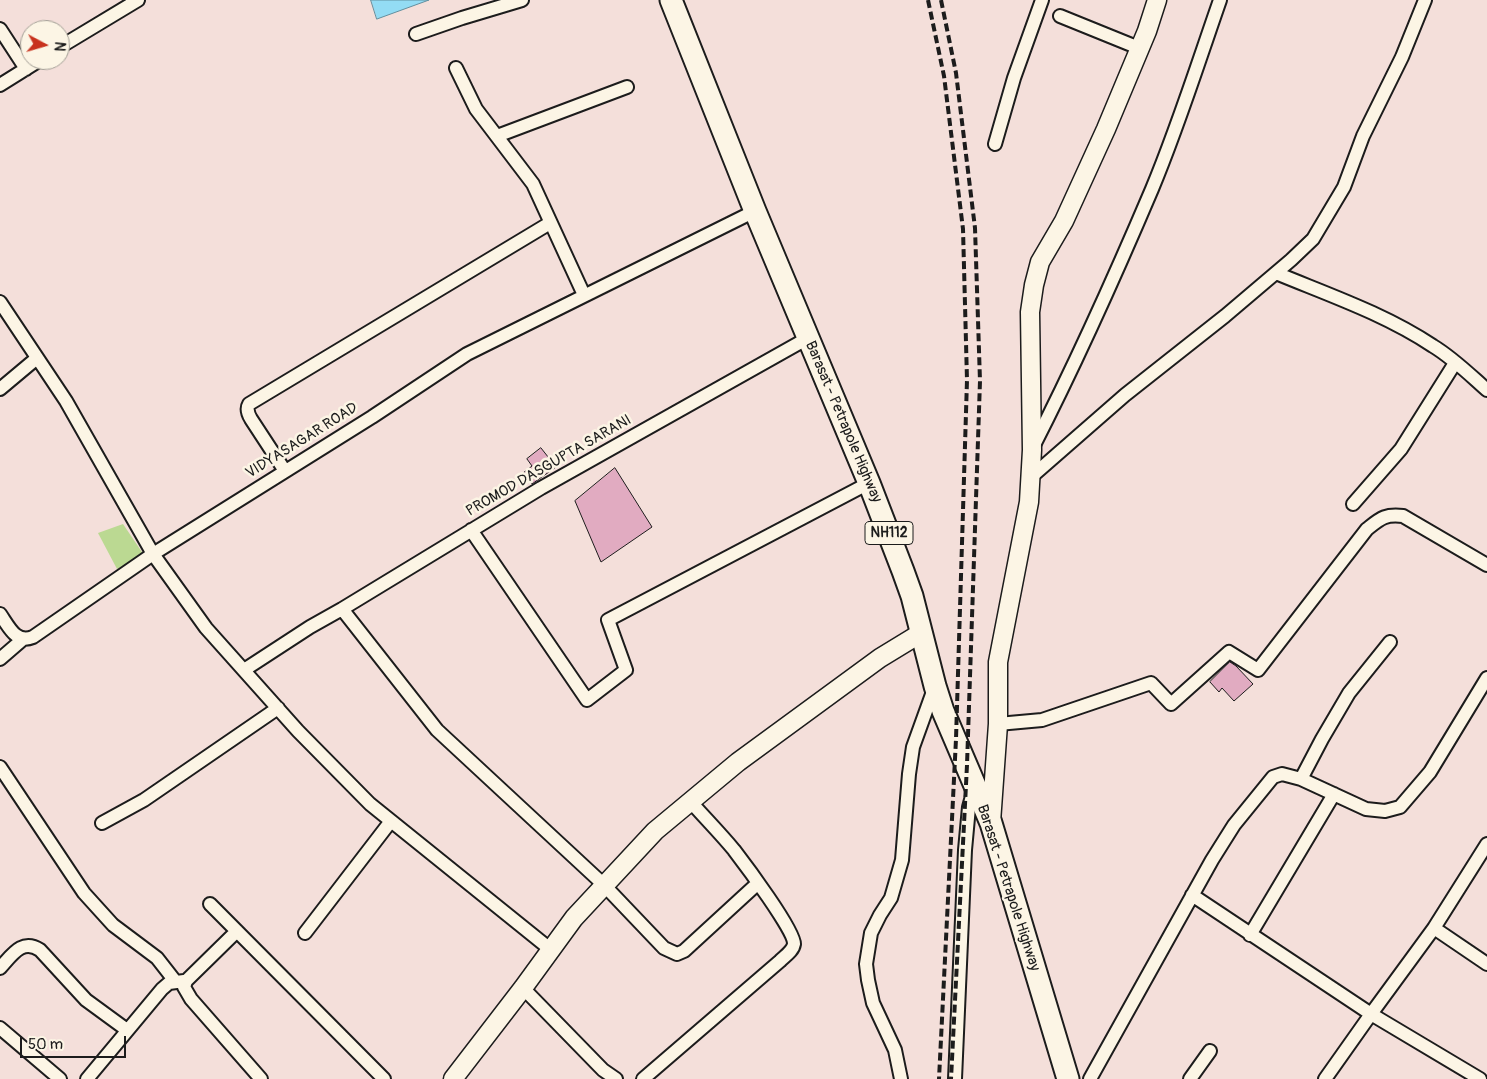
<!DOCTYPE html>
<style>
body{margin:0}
#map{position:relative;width:1487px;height:1079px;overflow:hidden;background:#f4dfda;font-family:Pangolin,sans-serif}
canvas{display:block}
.north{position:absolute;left:20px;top:20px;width:50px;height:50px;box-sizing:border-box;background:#fcf5e5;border:1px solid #a29e95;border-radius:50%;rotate:96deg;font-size:14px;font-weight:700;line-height:20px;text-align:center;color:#1c1c1c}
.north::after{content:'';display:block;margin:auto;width:18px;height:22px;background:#c8321e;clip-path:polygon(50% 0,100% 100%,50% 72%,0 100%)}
.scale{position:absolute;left:20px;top:1036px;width:106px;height:22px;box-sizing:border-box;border:2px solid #1c1c1c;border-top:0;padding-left:6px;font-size:15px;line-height:18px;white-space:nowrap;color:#1c1c1c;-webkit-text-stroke:4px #fcf5e5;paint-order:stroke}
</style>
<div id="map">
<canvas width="1487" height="1079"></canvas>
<div class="north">N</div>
<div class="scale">50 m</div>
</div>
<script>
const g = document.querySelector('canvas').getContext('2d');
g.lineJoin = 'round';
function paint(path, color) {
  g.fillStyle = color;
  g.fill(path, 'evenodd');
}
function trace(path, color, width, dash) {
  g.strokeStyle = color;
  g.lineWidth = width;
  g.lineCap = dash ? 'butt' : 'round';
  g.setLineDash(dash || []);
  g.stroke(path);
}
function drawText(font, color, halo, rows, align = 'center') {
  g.font = font + ' Pangolin,sans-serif';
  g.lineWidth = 5;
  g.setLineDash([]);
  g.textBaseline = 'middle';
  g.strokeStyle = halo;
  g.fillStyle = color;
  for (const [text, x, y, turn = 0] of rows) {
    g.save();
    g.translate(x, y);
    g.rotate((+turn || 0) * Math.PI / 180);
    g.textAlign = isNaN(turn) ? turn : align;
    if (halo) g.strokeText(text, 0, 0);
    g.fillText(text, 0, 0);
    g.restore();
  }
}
paint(new Path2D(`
 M 123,524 L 144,555 L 117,569 L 98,533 Z`), '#bbd992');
const water = new Path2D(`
 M 371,0 L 429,0 L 377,19 Z`);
paint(water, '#93dcf4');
trace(water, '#638f9e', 1);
const building = new Path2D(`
 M 541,448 L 556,467 L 532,484 L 523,473 L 532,466 L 527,459 Z
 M 615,468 L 652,527 L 601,562 L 575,501 Z
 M 1230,662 L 1236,666 L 1253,684 L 1234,701 L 1222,688 L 1219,692 L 1210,682 Z`);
paint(building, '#e1abc1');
trace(building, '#1c1c1c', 1);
const minor = new Path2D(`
 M 1060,16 L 1139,48
 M 0,29 L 26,69
 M 416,34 L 462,18 L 522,0
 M 60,47 L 138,0
 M 456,68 L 476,109 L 533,184 L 584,295
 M 0,85 L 40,60
 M 497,136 L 627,87
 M 995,144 L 1014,78 L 1042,0
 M 1276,273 C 1329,295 1385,314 1433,346 C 1453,358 1470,375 1487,390
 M 0,302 L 66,401 L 153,554 L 206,628 L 298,731 L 370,804 L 550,949
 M 0,389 L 37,358
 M 1033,447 C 1076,363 1115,276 1152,189 C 1178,127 1198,63 1220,0
 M 285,471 L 251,419 C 248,414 246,409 249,404 L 550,223
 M 1030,478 L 1125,395 L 1225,316 L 1291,260 L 1313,239 L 1344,187 L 1363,136 L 1402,57 L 1425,0
 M 1353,504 L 1401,449 L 1455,363
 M 471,530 L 587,700 L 626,670 L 608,620 L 869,483
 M 342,609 L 437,730 L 603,884 L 664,948 L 677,954 L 684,951 L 757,884
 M 0,614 C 9,627 16,644 33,637 L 153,554 L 372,417 L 467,354 L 755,211
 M 0,659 L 22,640
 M 244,670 L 310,627 L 342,609 L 541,488 L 808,338
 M 998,724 L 1042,720 L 1151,683 L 1171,704 L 1229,652 L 1258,670 L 1367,529 C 1381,518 1385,514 1403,516 L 1487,565
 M 0,767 L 84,893 L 113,925 L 157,958 L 175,981
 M 1301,779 L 1322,739 L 1349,693 L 1390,642
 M 102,823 L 144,800 L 278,708
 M 1192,895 L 1371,1014 L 1434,928 L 1487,844
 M 210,904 L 384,1079
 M 1434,928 L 1487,964
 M 237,931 L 186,981 L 184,987 L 191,999 L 261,1079
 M 305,933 L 391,821
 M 1250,935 L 1334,794
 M 0,968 C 12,955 22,938 40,950 L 86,1000 L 127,1030
 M 523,988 L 603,1070 L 616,1079
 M 0,1028 L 60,1079
 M 87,1079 L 162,989 L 169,983 L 184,981
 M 643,1079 L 780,961 C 785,956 793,951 794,944 C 795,931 744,863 734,850 C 720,833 705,818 690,801
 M 901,1079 L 895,1050 L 873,1003 L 868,980 L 866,964 L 871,933 L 880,915 L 891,898 L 902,860 L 909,774 L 913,747 L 935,686
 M 955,1079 L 965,850 L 969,807 L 975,785
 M 1090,1079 L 1212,860 L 1234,825 L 1273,777 L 1282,774 L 1301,779 L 1366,809 L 1385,811 L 1400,807 L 1430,772 L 1487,678
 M 1190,1079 L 1210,1051
 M 1325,1079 L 1371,1014 L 1480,1079`);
const secondary = new Path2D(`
 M 991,822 L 998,724 L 998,662 L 1029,502 L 1032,450 L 1030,312 L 1034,285 L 1040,262 L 1064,221 L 1106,129 L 1147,31 L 1157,0
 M 453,1079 L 523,988 L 574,918 L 655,831 L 738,762 L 880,658 L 921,633`);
const trunk = new Path2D(`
 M 671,0 L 755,211 L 869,483 L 903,571 L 912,596 L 935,686 L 943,711 L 991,823 L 1068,1079`);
trace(minor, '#1c1c1c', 16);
trace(secondary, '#1c1c1c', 21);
trace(trunk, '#1c1c1c', 25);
trace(minor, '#fcf5e5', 12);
trace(secondary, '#fcf5e5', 18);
trace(trunk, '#fcf5e5', 21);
trace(new Path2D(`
 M 928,0 L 944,76 L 963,229 L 967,380 L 956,739 L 939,1079
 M 941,0 L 956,73 L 975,228 L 980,381 L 967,765 L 951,1079`), '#1c1c1c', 4, [8, 4]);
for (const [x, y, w] of [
 [889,533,48]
]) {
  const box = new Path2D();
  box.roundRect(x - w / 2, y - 11.5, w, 23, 4);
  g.fillStyle = '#fcf5e5';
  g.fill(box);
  trace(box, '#1c1c1c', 1);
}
drawText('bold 14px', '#1c1c1c', null, [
 ["NH112",889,533]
]);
drawText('15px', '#1c1c1c', '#fcf5e5', [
 ["Barasat - Petrapole Highway",843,422,67],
 ["VIDYASAGAR ROAD",302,441,-32],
 ["PROMOD DASGUPTA SARANI",549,466,-30],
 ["Barasat - Petrapole Highway",1008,888,72]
]);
</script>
